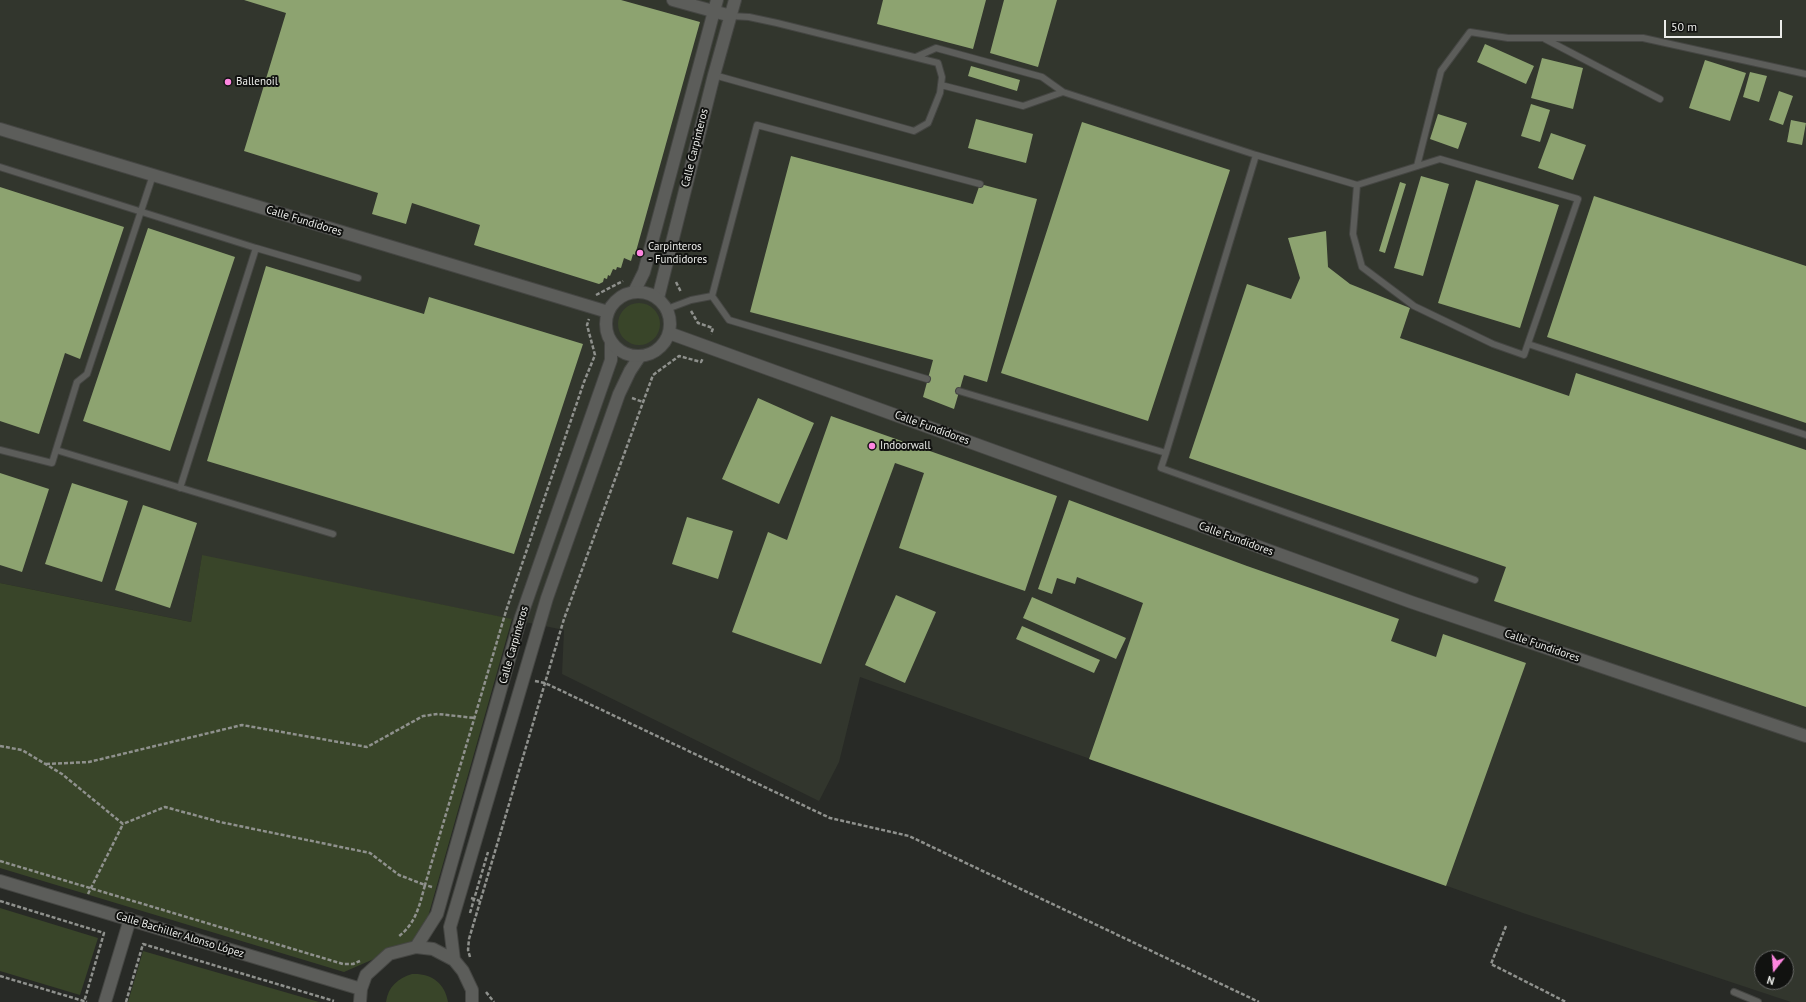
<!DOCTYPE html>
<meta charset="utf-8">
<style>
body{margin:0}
#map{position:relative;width:1806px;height:1002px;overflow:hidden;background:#282a26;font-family:"PT Sans",sans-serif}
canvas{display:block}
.north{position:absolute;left:1754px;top:950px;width:40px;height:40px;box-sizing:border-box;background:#111210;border:1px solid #686967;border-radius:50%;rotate:197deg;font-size:11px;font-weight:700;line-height:16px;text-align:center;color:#ebece9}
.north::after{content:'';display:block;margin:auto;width:14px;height:18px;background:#fe86e0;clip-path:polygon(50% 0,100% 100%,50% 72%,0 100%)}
.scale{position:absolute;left:1664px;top:20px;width:118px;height:18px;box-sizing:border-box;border:2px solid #ebece9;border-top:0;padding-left:5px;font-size:12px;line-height:14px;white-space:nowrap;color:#ebece9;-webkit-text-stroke:3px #111210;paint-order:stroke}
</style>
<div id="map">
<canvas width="1806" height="1002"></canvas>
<div class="north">N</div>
<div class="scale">50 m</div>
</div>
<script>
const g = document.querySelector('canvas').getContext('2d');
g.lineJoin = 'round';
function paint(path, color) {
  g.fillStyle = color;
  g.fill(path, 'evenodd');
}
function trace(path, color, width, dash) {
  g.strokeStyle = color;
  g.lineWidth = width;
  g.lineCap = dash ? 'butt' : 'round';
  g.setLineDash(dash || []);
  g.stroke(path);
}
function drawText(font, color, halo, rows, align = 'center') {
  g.font = font + ' "PT Sans",sans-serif';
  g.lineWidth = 4;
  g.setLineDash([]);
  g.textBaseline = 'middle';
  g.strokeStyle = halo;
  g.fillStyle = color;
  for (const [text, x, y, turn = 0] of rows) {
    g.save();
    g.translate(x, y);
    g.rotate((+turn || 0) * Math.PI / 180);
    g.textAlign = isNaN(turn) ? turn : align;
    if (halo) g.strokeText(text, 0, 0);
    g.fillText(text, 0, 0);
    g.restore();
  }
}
paint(new Path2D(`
 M 0,0 L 1806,0 L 1806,1002 L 1791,1002 L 1523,913 L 860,677 L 839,762 L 819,801 L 562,674 L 564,630 L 202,556 L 191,622 L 0,583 ZM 1762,958 L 1786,958 L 1786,982 L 1762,982 Z`), '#32362d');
paint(new Path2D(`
 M618 324a21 21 0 1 1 42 0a21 21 0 1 1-42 0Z
 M 202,555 L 512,619 L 422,938 L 344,972 L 0,868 L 0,583 L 191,622 Z
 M 0,908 L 98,938 L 80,995 L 0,971 Z
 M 143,951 L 319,1002 L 128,1002 Z
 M 412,974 C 431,973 445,983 448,1002 L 386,1002 C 388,987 398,978 412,974 Z`), '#394529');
paint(new Path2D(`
 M 244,0 L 621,0 L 700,22 L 635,255 L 633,254 L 631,261 L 624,258 L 621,268 L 617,267 L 616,270 L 613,269 L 610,276 L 608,275 L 607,279 L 604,278 L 603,282 L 599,284 L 474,245 L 480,225 L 412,203 L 406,224 L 372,214 L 378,193 L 244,151 L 286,13 Z
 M 883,0 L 986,0 L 973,49 L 877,24 Z
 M 1004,0 L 1057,0 L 1038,67 L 990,53 Z
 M 1485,44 L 1534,66 L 1526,84 L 1477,62 Z
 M 1542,58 L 1583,68 L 1573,109 L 1531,98 Z
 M 1705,60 L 1746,73 L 1730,121 L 1689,108 Z
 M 971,66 L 1020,80 L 1017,91 L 968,76 Z
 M 1750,72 L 1767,76 L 1759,102 L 1743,97 Z
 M 1779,91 L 1793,96 L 1783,125 L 1769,120 Z
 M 1531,104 L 1550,110 L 1540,142 L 1521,136 Z
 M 1438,114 L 1467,123 L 1458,149 L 1430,139 Z
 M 976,119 L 1033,134 L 1026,163 L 968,148 Z
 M 1791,120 L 1806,123 L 1802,145 L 1787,142 Z
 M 1082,122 L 1230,170 L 1148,421 L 1001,373 Z
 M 1551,133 L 1586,145 L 1573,180 L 1538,168 Z
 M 791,156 L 973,204 L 980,184 L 1037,199 L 987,382 L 964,375 L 954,409 L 923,397 L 933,360 L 750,312 Z
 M 1421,176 L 1449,184 L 1423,276 L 1394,268 Z
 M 1476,180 L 1559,205 L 1520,328 L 1438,303 Z
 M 1400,182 L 1406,184 L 1385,253 L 1379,251 Z
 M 0,187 L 124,227 L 80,359 L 65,353 L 39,434 L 0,421 Z
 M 1594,196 L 1806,266 L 1806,423 L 1547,337 Z
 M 148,228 L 235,257 L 170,451 L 83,421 Z
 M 1326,231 L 1328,267 L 1350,284 L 1410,308 L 1400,338 L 1569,396 L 1576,373 L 1806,450 L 1806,707 L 1494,601 L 1506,567 L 1189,458 L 1247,284 L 1291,299 L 1300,278 L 1288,238 Z
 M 266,266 L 424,314 L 429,297 L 583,344 L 514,554 L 207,461 Z
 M 758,398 L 814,423 L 779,504 L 722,479 Z
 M 831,416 L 1057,496 L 1025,591 L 899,548 L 924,473 L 895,463 L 821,664 L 732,632 L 768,532 L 787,540 Z
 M 0,473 L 49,489 L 22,572 L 0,565 Z
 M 72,483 L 128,501 L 102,582 L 45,564 Z
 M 1069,500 L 1247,566 L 1399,619 L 1391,641 L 1436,657 L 1443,634 L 1526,663 L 1446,886 L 1089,759 L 1143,603 L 1077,577 L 1075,584 L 1057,578 L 1052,594 L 1038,589 Z
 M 143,505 L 197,523 L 170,608 L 115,590 Z
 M 687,517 L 733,531 L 718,579 L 672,564 Z
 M 896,595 L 936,612 L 905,683 L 865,665 Z
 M 1032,597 L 1126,638 L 1116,659 L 1023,618 Z
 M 1022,626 L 1100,660 L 1094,673 L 1016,639 Z`), '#8da370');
const service = new Path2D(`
 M 1545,39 L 1660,99
 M 916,57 L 936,48 L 1042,77 L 1063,92
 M 714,75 L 914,131 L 928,123 L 940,93 L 942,77 L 938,63 L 777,23 L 749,17 L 731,16
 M 941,85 L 1023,106 L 1063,92 L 1256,155 L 1166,453 L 959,391
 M 1256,155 L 1357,185 L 1353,234 L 1362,267 L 1414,306 L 1493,344 L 1524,355 L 1578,199 L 1440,159 L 1357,185
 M 1417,166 L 1441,71 L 1470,32 L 1508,38 L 1643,38 L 1806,74
 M 0,167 L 256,248 L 180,488
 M 256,248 L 358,278
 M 667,309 L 691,300 L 712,296
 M 1528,344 L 1806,435
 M 927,379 L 729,320 L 712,296 L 757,125 L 980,184
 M 0,450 L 52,463 L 77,382 L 87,374 L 153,175
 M 56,450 L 333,534
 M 1166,453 L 1161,468 L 1475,580
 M 1734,992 L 1758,1002`);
const minor = new Path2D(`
 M 673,0 L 731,16
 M 634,292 L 644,272 L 717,0
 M 658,298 L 714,75 L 735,0
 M 0,881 L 361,989
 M 416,947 L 437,914 L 521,617 L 611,360 L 611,342
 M 454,960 L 450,927 L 547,598 L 619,394 L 630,371 L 640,356
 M 105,1002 L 130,919
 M 360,1002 L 361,989 L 366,975 L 389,954 L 416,947 L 433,949 L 454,960 L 463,971 L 472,990 L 472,1002`);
const tertiary = new Path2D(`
 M 0,129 L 608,312
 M606 324a32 32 0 1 1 64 0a32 32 0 1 1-64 0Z
 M 669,333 L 1411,602 L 1806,736`);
trace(service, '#454643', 8);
trace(minor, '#454643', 14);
trace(tertiary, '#454643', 14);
trace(new Path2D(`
 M 676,282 L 681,292
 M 596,295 L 623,281
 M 691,311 L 698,323 L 713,328 L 711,334
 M 632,398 L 643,402
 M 535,681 L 545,683 L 830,818 L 909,836 L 1259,1002
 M 0,746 L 22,750 L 62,774 L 123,824 L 165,807 L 220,822 L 370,853 L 399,875 L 425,885 C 419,907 416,923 398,937
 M 46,764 L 89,762 L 242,725 L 367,747 L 423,716 L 438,714 L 475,718
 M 0,861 L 343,964 L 353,964 L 360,961
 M 432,887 L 425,885 L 506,611 L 584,382 L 595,355 L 587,325 L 589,319
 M 88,894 L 123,824
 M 471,898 L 480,901
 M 0,901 L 104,933 L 84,1002
 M 470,913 L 488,852
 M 1506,926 L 1491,964 L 1566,1002
 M 470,957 L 468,950 L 469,939 L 564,619 L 653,375 L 679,356 L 701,362 L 703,358
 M 0,976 L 87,1002
 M 486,992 L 494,1002
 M 126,1002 L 143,944 L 334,1001`), '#8f918d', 2.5, [4, 2]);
trace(service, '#5c5d5a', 6);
trace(minor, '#5c5d5a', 12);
trace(tertiary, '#5c5d5a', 12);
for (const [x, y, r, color] of [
 [228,82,4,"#fe86e0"],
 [640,253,4,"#fe86e0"],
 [872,446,4,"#fe86e0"]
]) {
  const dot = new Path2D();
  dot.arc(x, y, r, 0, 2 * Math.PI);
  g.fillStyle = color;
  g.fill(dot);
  trace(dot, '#111210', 1.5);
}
drawText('11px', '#ebece9', '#111210', [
 ["Ballenoil",236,82],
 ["Carpinteros",648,247],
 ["- Fundidores",648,260],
 ["Indoorwall",880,446]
], 'left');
drawText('11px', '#ebece9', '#111210', [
 ["Calle Carpinteros",695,148,-76],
 ["Calle Fundidores",304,221,17],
 ["Calle Fundidores",932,428,20],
 ["Calle Fundidores",1236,539,20],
 ["Calle Carpinteros",514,645,-74],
 ["Calle Fundidores",1542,646,19],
 ["Calle Bachiller Alonso López",180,935,17]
]);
</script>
